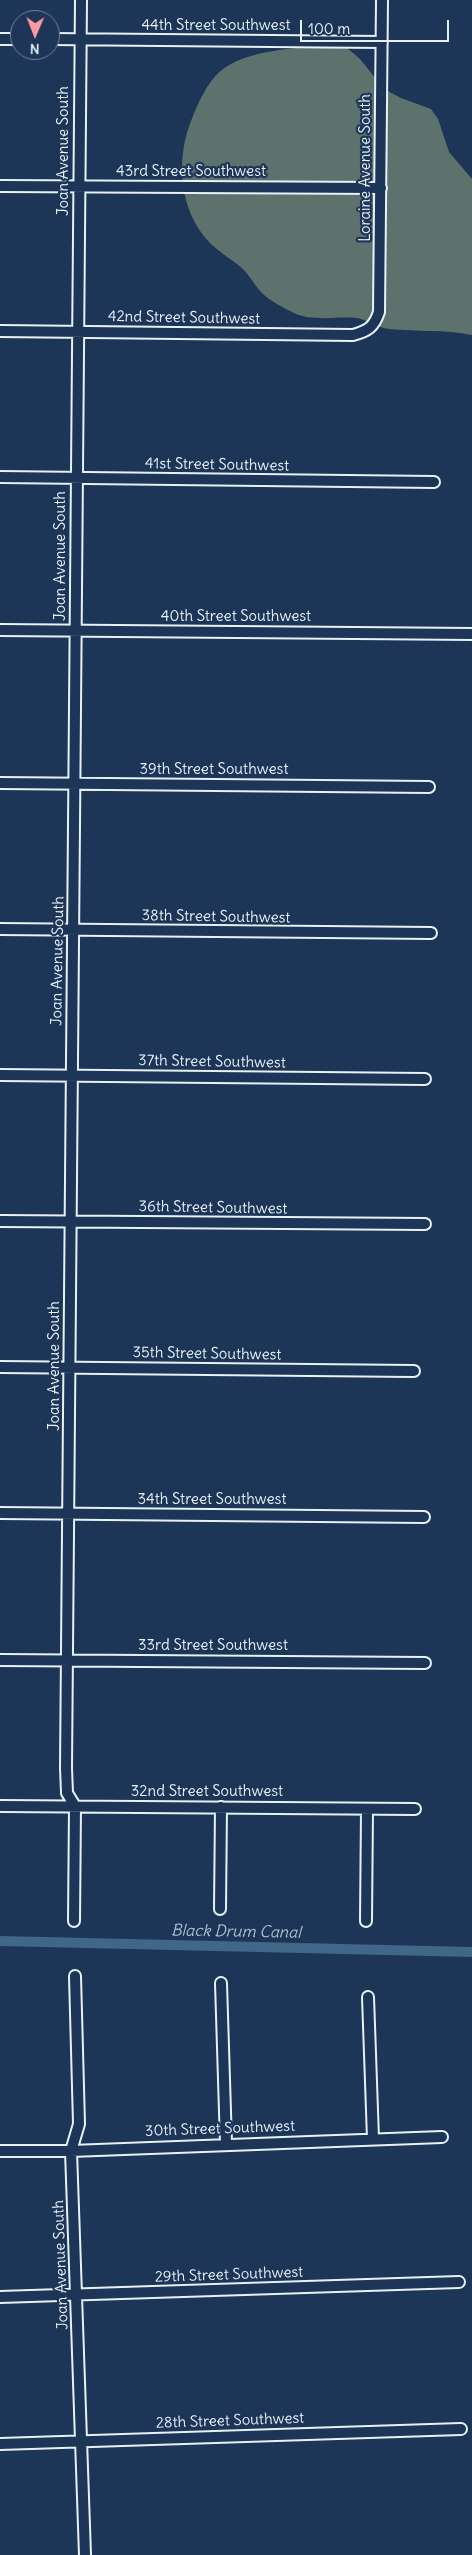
<!DOCTYPE html>
<style>
body{margin:0}
#map{position:relative;width:472px;height:2555px;overflow:hidden;background:#1d3557;font-family:Delius,sans-serif}
canvas{display:block}
.north{position:absolute;left:10px;top:10px;width:50px;height:50px;box-sizing:border-box;background:#1d3557;border:1px solid #6e8097;border-radius:50%;rotate:181deg;font-size:14px;font-weight:700;line-height:20px;text-align:center;color:#e8f1f8}
.north::after{content:'';display:block;margin:auto;width:18px;height:22px;background:#ff9aa2;clip-path:polygon(50% 0,100% 100%,50% 72%,0 100%)}
.scale{position:absolute;left:300px;top:20px;width:149px;height:22px;box-sizing:border-box;border:2px solid #e8f1f8;border-top:0;padding-left:6px;font-size:15px;line-height:18px;white-space:nowrap;color:#e8f1f8;-webkit-text-stroke:4px #1d3557;paint-order:stroke}
</style>
<div id="map">
<canvas width="472" height="2555"></canvas>
<div class="north">N</div>
<div class="scale">100 m</div>
</div>
<script>
const g = document.querySelector('canvas').getContext('2d');
g.lineJoin = 'round';
function paint(path, color) {
  g.fillStyle = color;
  g.fill(path, 'evenodd');
}
function trace(path, color, width, dash) {
  g.strokeStyle = color;
  g.lineWidth = width;
  g.lineCap = dash ? 'butt' : 'round';
  g.setLineDash(dash || []);
  g.stroke(path);
}
function drawText(font, color, halo, rows, align = 'center') {
  g.font = font + ' Delius,sans-serif';
  g.lineWidth = 4.5;
  g.setLineDash([]);
  g.textBaseline = 'middle';
  g.strokeStyle = halo;
  g.fillStyle = color;
  for (const [text, x, y, turn = 0] of rows) {
    g.save();
    g.translate(x, y);
    g.rotate((+turn || 0) * Math.PI / 180);
    g.textAlign = isNaN(turn) ? turn : align;
    if (halo) g.strokeText(text, 0, 0);
    g.fillText(text, 0, 0);
    g.restore();
  }
}
paint(new Path2D(`
 M 322,45 L 347,48 L 360,59 L 384,89 L 401,98 L 431,109 L 438,119 L 449,152 L 472,179 L 472,335 C 444,329 418,332 389,329 C 378,328 368,320 357,318 C 338,316 313,322 294,313 C 284,308 270,301 262,293 C 255,286 250,276 243,269 C 233,260 220,253 210,243 C 178,210 175,157 193,116 C 200,99 210,77 226,67 C 252,50 292,49 322,45 Z`), '#5e726d');
trace(new Path2D(`
 M 0,1941 L 472,1952`), '#406788', 10);
const minor = new Path2D(`
 M 0,39 L 20,39
 M 50,39 L 382,42
 M 0,186 L 381,188
 M 0,331 L 353,335 C 368,331 374,327 379,312 L 382,0
 M 0,477 L 434,482
 M 0,630 L 472,634
 M 0,783 L 429,787
 M 0,929 L 431,933
 M 0,1075 L 425,1079
 M 0,1221 L 425,1224
 M 0,1367 L 414,1371
 M 0,1513 L 424,1517
 M 0,1660 L 425,1663
 M 0,1806 L 415,1809
 M 220,1909 L 221,1807
 M 74,1921 L 75,1806 L 67,1793 L 66,1768 L 81,0
 M 366,1921 L 367,1809
 M 75,1976 L 79,2124 L 71,2151 L 85,2555
 M 221,1983 L 226,2144
 M 368,1997 L 373,2139
 M 0,2151 L 71,2151 L 442,2137
 M 0,2297 L 459,2282
 M 0,2444 L 461,2429`);
trace(minor, '#e8f1f8', 14);
trace(minor, '#1d3557', 10);
drawText('15px', '#e8f1f8', '#1d3557', [
 ["44th Street Southwest",216,26],
 ["Joan Avenue South",64,151,-90],
 ["Loraine Avenue South",366,168,-90],
 ["43rd Street Southwest",191,172],
 ["42nd Street Southwest",184,318,1],
 ["41st Street Southwest",217,465,1],
 ["Joan Avenue South",61,556,-90],
 ["40th Street Southwest",236,617],
 ["39th Street Southwest",214,770],
 ["38th Street Southwest",216,917,1],
 ["Joan Avenue South",58,961,-89],
 ["37th Street Southwest",212,1062,1],
 ["36th Street Southwest",213,1208,1],
 ["35th Street Southwest",207,1354,1],
 ["Joan Avenue South",55,1366,-90],
 ["34th Street Southwest",212,1500],
 ["33rd Street Southwest",213,1646],
 ["32nd Street Southwest",207,1792],
 ["30th Street Southwest",220,2129,-2],
 ["Joan Avenue South",61,2265,-92],
 ["29th Street Southwest",229,2275,-2],
 ["28th Street Southwest",230,2421,-2]
]);
drawText('italic 16px', '#adc1d1', '#1d3557', [
 ["Black Drum Canal",236,1932,1]
]);
</script>
